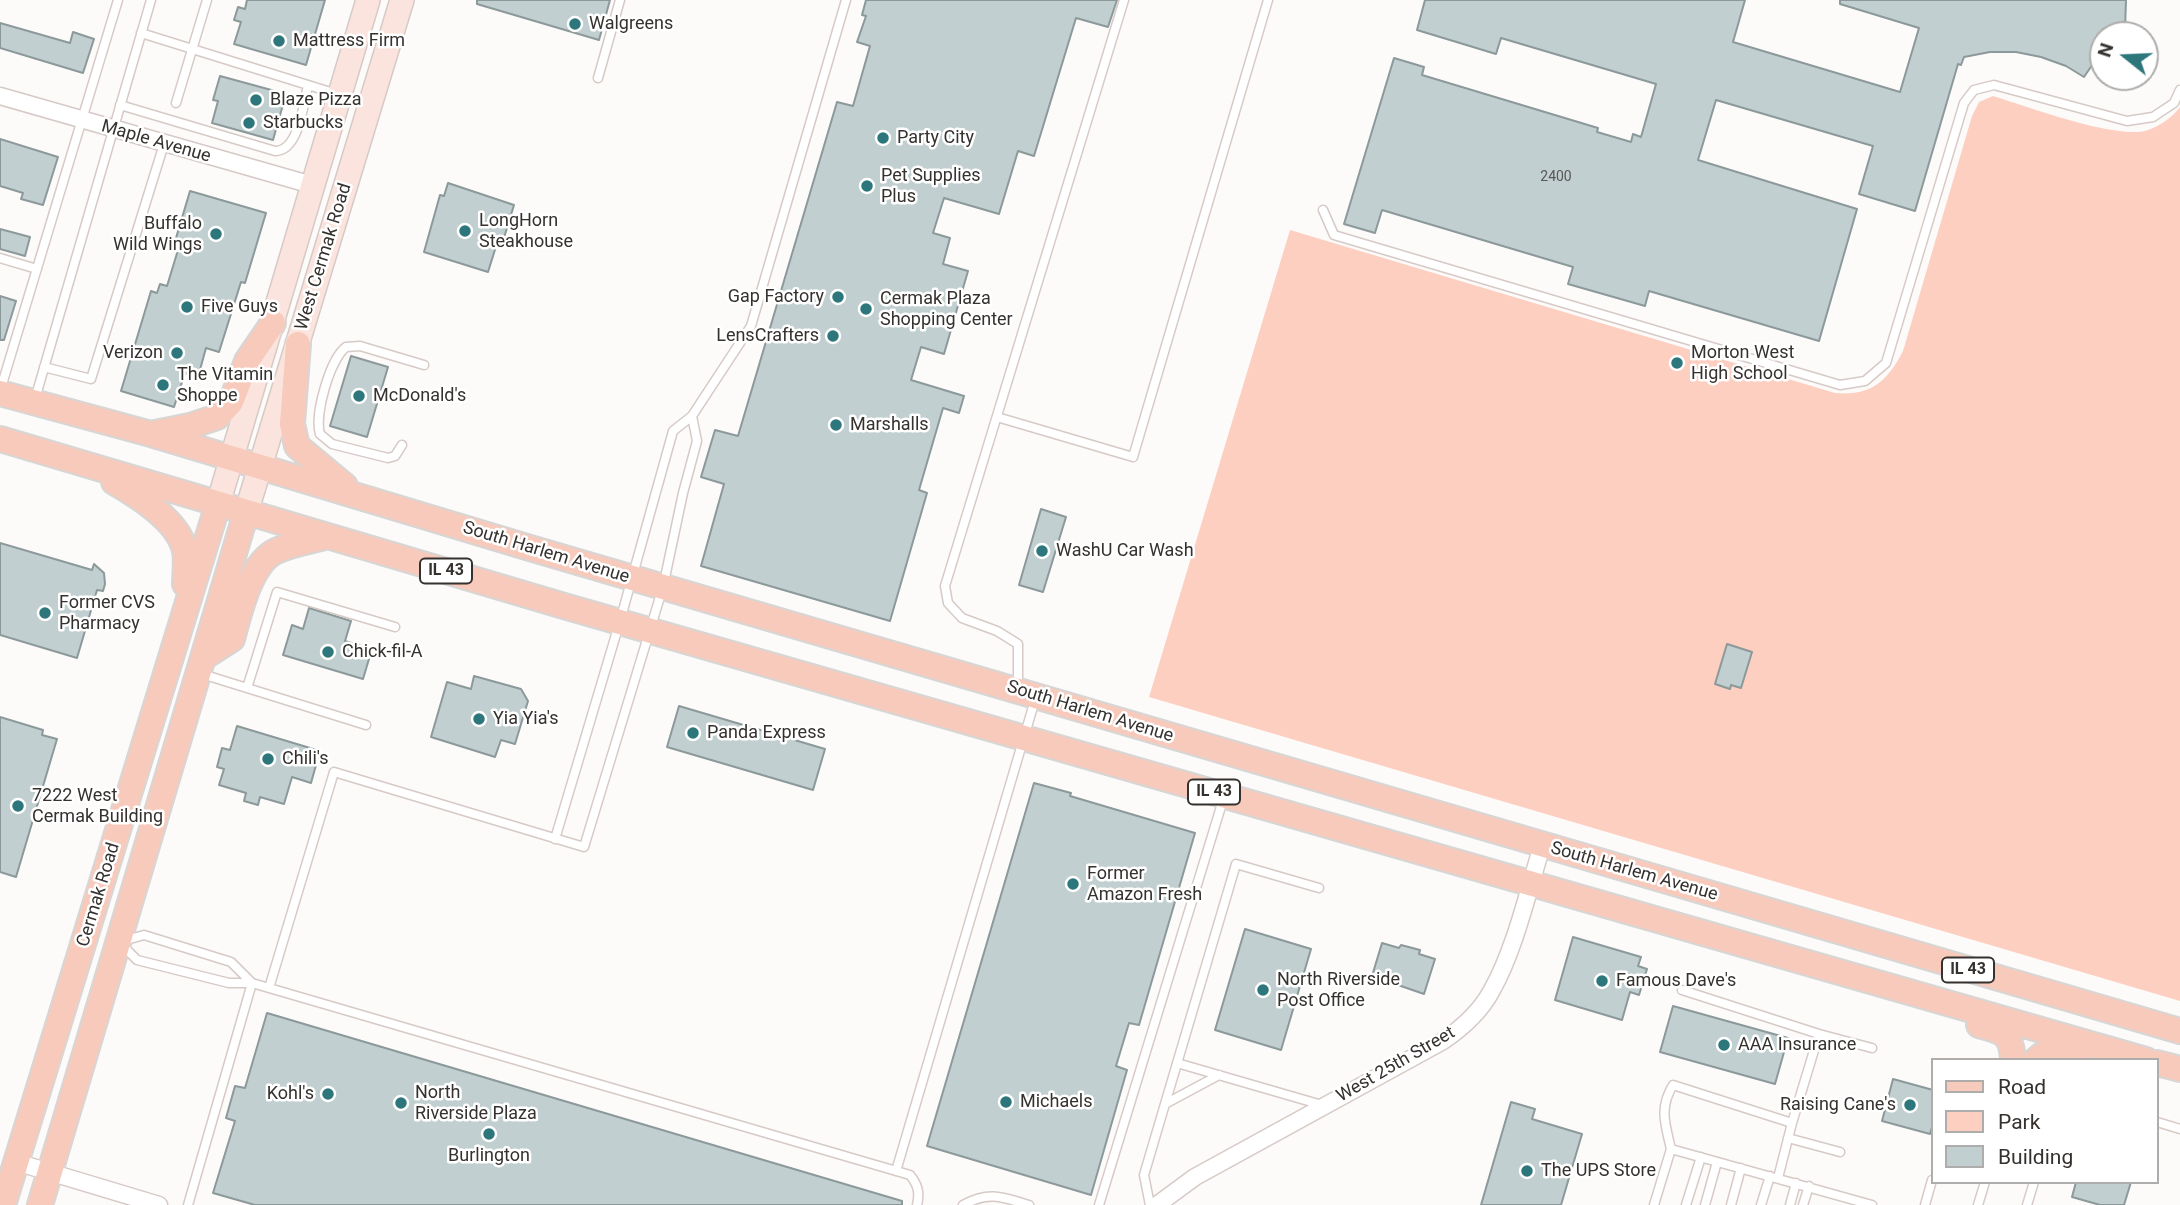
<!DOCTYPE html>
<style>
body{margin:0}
#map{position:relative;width:2180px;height:1205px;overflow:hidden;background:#fdfbfa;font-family:Roboto,sans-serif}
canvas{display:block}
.legend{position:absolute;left:1931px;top:1058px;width:228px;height:126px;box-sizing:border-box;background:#fff;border:2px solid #aeadac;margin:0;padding:9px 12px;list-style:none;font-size:21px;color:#35312f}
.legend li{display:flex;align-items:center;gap:14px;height:35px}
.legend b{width:35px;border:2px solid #aeadac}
.north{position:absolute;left:2089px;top:21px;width:70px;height:70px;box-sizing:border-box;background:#fff;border:2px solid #aeadac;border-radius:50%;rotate:288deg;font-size:19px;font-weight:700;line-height:28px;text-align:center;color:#35312f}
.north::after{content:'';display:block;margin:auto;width:24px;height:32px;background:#2d777c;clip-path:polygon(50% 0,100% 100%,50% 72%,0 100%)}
</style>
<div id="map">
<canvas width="2180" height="1205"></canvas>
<ul class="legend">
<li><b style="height:9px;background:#f7cabb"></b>Road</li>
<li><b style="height:19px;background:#fccfc0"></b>Park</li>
<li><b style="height:19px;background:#c2cfd0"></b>Building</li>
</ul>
<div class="north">N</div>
</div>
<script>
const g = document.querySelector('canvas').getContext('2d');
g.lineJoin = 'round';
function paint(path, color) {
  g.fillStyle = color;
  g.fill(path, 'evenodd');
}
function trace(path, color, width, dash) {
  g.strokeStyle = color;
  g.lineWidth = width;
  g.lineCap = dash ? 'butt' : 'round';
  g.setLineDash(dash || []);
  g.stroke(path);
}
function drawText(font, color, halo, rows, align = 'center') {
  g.font = font + ' Roboto,sans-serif';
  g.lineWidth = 5;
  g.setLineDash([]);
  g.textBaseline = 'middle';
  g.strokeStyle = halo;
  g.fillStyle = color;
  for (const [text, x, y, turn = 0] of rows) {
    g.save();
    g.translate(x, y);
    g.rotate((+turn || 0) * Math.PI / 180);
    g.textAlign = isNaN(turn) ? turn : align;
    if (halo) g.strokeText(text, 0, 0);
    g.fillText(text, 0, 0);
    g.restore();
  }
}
paint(new Path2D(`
 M 1993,96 C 2029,107 2111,138 2145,131 C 2157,128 2173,117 2180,107 L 2180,1001 L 1149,697 L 1290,230 L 1835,393 C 1871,396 1887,382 1903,351 L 1972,116 L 1979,102 Z`), '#fccfc0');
const building = new Path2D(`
 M 247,0 L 325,0 L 306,65 L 234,44 L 241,22 L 234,20 L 238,7 L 245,9 Z
 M 477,0 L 610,0 L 599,40 L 477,4 Z
 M 866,0 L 1117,0 L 1108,27 L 1076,18 L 1034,156 L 1018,151 L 999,214 L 944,198 L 933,233 L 950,238 L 943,264 L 968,271 L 944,354 L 921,347 L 911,380 L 964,396 L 959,413 L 943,408 L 919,490 L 927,493 L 890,621 L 701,566 L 724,484 L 701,477 L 715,430 L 738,436 L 837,102 L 853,106 L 870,46 L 857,42 L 866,16 L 862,15 Z
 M 1425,0 L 1745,0 L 1733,42 L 1900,92 L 1919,28 L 1840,4 L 1840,0 L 2126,0 L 2125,30 L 2103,29 L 2103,49 L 2084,77 L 2066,66 L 2041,57 L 2016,52 L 1990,52 L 1964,57 L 1961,65 L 1958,64 L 1915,211 L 1859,194 L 1873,146 L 1716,100 L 1698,160 L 1857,209 L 1819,341 L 1649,291 L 1645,306 L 1568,284 L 1573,267 L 1382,210 L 1375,233 L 1344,224 L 1394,58 L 1424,67 L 1422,75 L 1598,128 L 1597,132 L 1631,142 L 1633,134 L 1641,137 L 1656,84 L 1501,38 L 1496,54 L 1417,30 Z
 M 0,23 L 70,43 L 73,32 L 94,39 L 83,73 L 0,48 Z
 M 220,76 L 286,94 L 273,140 L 212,123 L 218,101 L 213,100 Z
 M 0,139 L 58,157 L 43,205 L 21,199 L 23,193 L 0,186 Z
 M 448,183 L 514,205 L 503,241 L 498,240 L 488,272 L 424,252 L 440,195 L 444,196 Z
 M 190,191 L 266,213 L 245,283 L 241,282 L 219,352 L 206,348 L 198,377 L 185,373 L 174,407 L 121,391 L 151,291 L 157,293 L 160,284 L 167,286 L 178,250 L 173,248 Z
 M 0,229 L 30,237 L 25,256 L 0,249 Z
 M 0,296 L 16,301 L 4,340 L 0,340 Z
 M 351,356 L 388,367 L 367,437 L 330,426 Z
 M 1041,509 L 1066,517 L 1043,592 L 1019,585 Z
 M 0,543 L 92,570 L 94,564 L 104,573 L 105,584 L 103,591 L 97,590 L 77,658 L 0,635 Z
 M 309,608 L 351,621 L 345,641 L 372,649 L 363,679 L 283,655 L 292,625 L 303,629 Z
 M 1727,644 L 1752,652 L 1741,688 L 1731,685 L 1730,689 L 1715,684 Z
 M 474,676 L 521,689 L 528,701 L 515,744 L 501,740 L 495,757 L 431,737 L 447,682 L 471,689 Z
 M 679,706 L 825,749 L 813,790 L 667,747 Z
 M 0,717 L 43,730 L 42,735 L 57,739 L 16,877 L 0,872 Z
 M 237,726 L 320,751 L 311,783 L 292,777 L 284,804 L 260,797 L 258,805 L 244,801 L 246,793 L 219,785 L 224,769 L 217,767 L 222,748 L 230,750 Z
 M 1034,783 L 1071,793 L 1070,796 L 1195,833 L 1139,1025 L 1129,1023 L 1116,1066 L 1127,1070 L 1091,1195 L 927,1146 Z
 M 1245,929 L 1311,949 L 1281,1050 L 1215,1030 Z
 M 1573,937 L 1641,957 L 1638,966 L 1647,969 L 1639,995 L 1630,992 L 1622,1020 L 1555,1000 Z
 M 1382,943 L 1399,948 L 1401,945 L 1420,950 L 1419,954 L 1435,959 L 1424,994 L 1372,976 Z
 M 1673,1006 L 1788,1038 L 1775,1084 L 1660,1052 Z
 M 267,1013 L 902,1201 L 902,1205 L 255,1205 L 213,1193 L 235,1121 L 226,1118 L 235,1086 L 245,1088 Z
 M 1893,1079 L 1933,1090 L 1933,1124 L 1930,1134 L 1882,1121 Z
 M 1511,1102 L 1535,1109 L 1532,1119 L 1582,1134 L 1561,1205 L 1481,1205 Z
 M 2076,1182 L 2131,1182 L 2124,1205 L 2100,1205 L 2072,1197 Z`);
paint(building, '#c2cfd0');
trace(building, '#8c999a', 2);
const lane = new Path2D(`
 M 141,33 L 369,104
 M 598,78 L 620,0
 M 176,103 L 207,0
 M 120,105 L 275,151 C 299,151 303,105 308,86
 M 1323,210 L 1334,235 L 1840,385 L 1865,381 L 1886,363 L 1964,103 L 1974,90 L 1994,85 L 2127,121 L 2153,117 L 2174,103 L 2180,90
 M 0,258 L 37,269
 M 44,367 L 91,379 L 164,144
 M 0,391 L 118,0
 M 35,399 L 151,0
 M 997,417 L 1133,457 L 1268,0
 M 402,445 L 395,456 L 388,458 L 332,444 L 320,434 C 314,415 330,359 346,347 L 360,346 L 424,365
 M 202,674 L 366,725
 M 247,688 L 277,592 L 395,627
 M 1018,688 L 1018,644 L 997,631 L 962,618 L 948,603 L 945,586 L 1124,0
 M 555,839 L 620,621 L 673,431 L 692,416 L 751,326 L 846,0
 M 252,983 L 231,962 L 144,935 L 119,942 L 137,960 L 229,983 L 252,983 L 910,1175 C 918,1185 920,1193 917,1205
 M 269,988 L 334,772 L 584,847 L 663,587 L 683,493 L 697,441 L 692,416
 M 1819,1034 L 1872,1048
 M 1177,1063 L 1322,1105
 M 1165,1104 L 1219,1075
 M 2157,1122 L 2180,1129
 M 1788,1138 L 1840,1152
 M 1671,1149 C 1665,1123 1659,1108 1673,1085 L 1792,1123 L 1819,1034 L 1682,990
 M 896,1171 L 1035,700
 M 1778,1178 L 1792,1123
 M 188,1205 L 252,983
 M 963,1205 C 989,1191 1002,1197 1029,1205
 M 1099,1205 L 1223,800
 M 1150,1205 L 1144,1175 L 1236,864 L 1319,888
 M 1654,1205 L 1671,1149 L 1872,1205
 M 1686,1205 L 1701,1157
 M 1705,1205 L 1717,1162
 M 1731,1205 L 1741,1168
 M 1761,1205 L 1770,1176
 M 1790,1205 L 1796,1183
 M 1803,1205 L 1809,1186
 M 1925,1205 L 1932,1180
 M 1978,1205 L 1985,1182
 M 2027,1205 L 2034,1182`);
const street = new Path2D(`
 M 0,96 L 312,185
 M 16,1162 L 159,1205
 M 1157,1205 L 1195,1177 L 1443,1041 C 1462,1028 1481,1011 1492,990 C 1515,949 1528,891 1542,846`);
const secondary = new Path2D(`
 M 218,504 L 368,0
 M 246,513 L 402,0`);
const primary = new Path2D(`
 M 298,344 L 292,424 L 297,446 L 345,486
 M 0,393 L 151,434 L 530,548 L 2180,1031
 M 155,433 L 190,426 L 217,417 L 231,402 L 247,361 L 273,323
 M 0,439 L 564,606 L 2146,1060
 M 114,482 C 138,496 179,521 185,551 C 187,561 185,574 185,584
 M 204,657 L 232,639 C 239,614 250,563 276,551 C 291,544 309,541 325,537
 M 1979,1025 C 2003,1032 2011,1032 2013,1060
 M 2036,1060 C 2048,1047 2069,1047 2085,1048
 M 2157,1063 L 2180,1069
 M 3,1205 L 218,504
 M 40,1205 L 246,513`);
trace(lane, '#d6cac6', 11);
trace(street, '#d6cac6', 19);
trace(secondary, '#d6cac6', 26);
trace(primary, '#d7d6d5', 28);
trace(lane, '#fff', 8);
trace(street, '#fff', 16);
trace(secondary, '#fbe4dd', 23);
trace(primary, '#f7cabb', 24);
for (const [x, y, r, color] of [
 [575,24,7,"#2d777c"],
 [279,41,7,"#2d777c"],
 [256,100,7,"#2d777c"],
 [249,123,7,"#2d777c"],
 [883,138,7,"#2d777c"],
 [867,186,7,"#2d777c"],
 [465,231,7,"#2d777c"],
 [216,234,7,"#2d777c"],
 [838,297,7,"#2d777c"],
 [187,307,7,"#2d777c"],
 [866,309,7,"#2d777c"],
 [833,336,7,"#2d777c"],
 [177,353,7,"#2d777c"],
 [1677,363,7,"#2d777c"],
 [163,385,7,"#2d777c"],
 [359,396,7,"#2d777c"],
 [836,425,7,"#2d777c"],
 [1042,551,7,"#2d777c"],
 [45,613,7,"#2d777c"],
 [328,652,7,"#2d777c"],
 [479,719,7,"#2d777c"],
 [693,733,7,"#2d777c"],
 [268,759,7,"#2d777c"],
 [18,806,7,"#2d777c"],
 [1073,884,7,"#2d777c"],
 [1602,981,7,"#2d777c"],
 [1263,990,7,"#2d777c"],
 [1724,1045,7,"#2d777c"],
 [328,1094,7,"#2d777c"],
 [1006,1102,7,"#2d777c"],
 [401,1103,7,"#2d777c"],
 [1910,1105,7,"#2d777c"],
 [489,1134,7,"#2d777c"],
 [1527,1171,7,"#2d777c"]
]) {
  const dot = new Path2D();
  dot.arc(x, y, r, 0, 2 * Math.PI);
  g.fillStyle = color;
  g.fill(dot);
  trace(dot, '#fff', 2.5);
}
drawText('14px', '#585857', null, [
 ["2400",1556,177]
]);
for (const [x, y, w] of [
 [446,571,52],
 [1214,792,52],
 [1968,970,52]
]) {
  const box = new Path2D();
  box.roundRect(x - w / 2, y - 12.5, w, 25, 5);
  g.fillStyle = '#fff';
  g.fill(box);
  trace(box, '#35312f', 2);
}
drawText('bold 16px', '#35312f', null, [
 ["IL 43",446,571],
 ["IL 43",1214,792],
 ["IL 43",1968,970]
]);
drawText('18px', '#35312f', '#fff', [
 ["Walgreens",589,24],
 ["Mattress Firm",293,41],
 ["Blaze Pizza",270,100],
 ["Starbucks",263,123],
 ["Party City",897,138],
 ["Pet Supplies",881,176],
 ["Plus",881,197],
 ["LongHorn",479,221],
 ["Steakhouse",479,242],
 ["Buffalo",202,224,"right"],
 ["Wild Wings",202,245,"right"],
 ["Gap Factory",824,297,"right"],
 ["Cermak Plaza",880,299],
 ["Shopping Center",880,320],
 ["Five Guys",201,307],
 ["LensCrafters",819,336,"right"],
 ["Verizon",163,353,"right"],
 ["Morton West",1691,353],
 ["High School",1691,374],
 ["The Vitamin",177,375],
 ["Shoppe",177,396],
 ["McDonald's",373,396],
 ["Marshalls",850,425],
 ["WashU Car Wash",1056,551],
 ["Former CVS",59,603],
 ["Pharmacy",59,624],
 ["Chick-fil-A",342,652],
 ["Yia Yia's",493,719],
 ["Panda Express",707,733],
 ["Chili's",282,759],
 ["7222 West",32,796],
 ["Cermak Building",32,817],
 ["Former",1087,874],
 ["Amazon Fresh",1087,895],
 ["North Riverside",1277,980],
 ["Post Office",1277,1001],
 ["Famous Dave's",1616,981],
 ["AAA Insurance",1738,1045],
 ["North",415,1093],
 ["Riverside Plaza",415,1114],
 ["Kohl's",314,1094,"right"],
 ["Michaels",1020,1102],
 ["Raising Cane's",1896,1105,"right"],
 ["Burlington",489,1156,"center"],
 ["The UPS Store",1541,1171]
], 'left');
drawText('18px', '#35312f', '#fff', [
 ["Maple Avenue",156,142,16],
 ["West Cermak Road",324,257,-73],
 ["South Harlem Avenue",546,553,17],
 ["South Harlem Avenue",1090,712,17],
 ["South Harlem Avenue",1634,872,16],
 ["Cermak Road",99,895,-73],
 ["West 25th Street",1396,1065,-30]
]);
</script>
